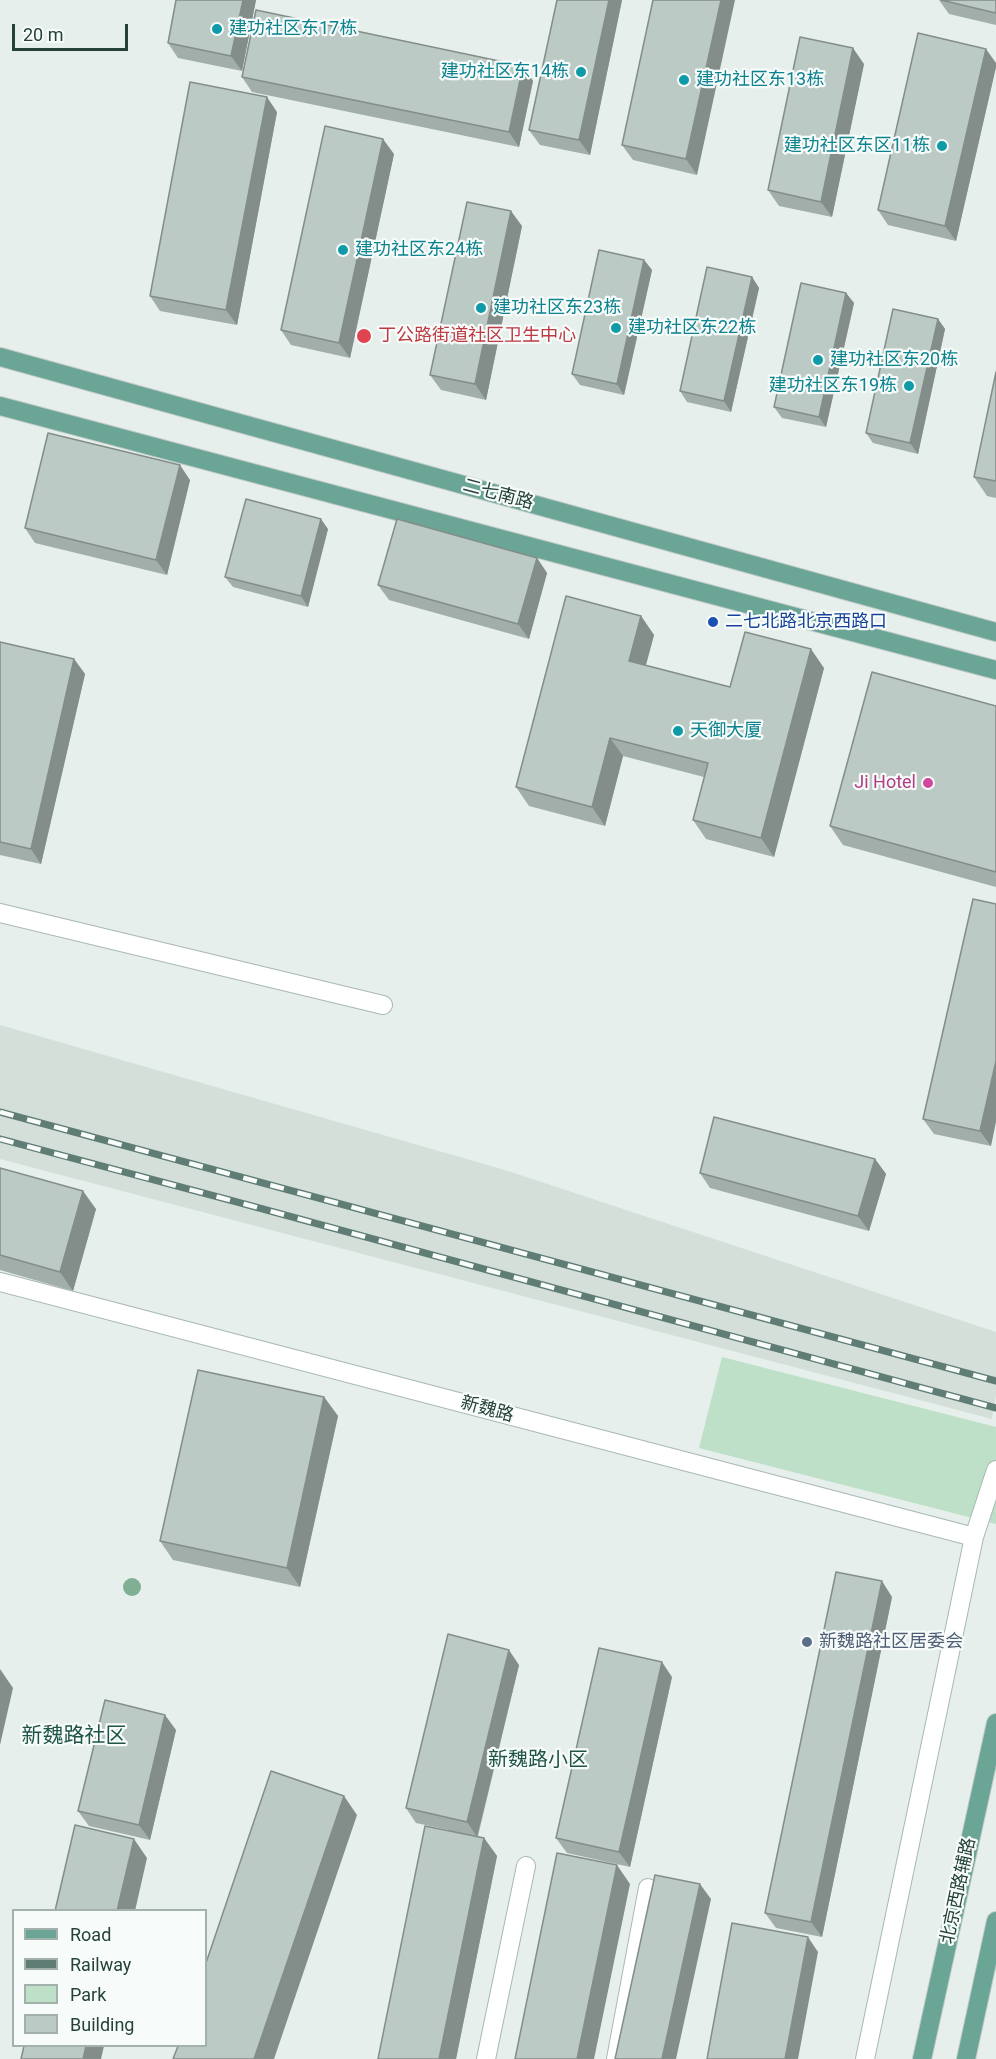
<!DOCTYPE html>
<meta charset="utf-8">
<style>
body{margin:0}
#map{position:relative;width:996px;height:2059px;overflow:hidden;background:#e6efeb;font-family:Roboto,sans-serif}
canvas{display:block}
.legend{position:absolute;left:12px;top:1909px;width:195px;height:138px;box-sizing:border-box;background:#f7fbf9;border:2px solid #a3b1ad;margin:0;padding:8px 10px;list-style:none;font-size:18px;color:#24423a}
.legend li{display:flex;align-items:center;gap:12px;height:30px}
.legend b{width:30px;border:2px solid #a3b1ad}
.scale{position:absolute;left:12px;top:24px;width:116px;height:27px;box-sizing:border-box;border:3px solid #24423a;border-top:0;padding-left:8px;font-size:18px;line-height:21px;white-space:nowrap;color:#24423a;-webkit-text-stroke:4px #f7fbf9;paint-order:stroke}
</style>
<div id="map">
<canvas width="996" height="2059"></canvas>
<ul class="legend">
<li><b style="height:8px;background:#6aa596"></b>Road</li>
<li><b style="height:8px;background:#5f7d75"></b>Railway</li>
<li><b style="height:16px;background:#bfe0c8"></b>Park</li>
<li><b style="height:16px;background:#bbcac4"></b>Building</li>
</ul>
<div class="scale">20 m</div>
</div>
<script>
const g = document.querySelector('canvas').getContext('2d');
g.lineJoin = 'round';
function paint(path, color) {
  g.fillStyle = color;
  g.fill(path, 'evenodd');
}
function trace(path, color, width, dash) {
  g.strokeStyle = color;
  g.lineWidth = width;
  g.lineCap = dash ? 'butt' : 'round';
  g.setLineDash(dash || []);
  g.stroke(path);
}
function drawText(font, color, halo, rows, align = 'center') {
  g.font = font + ' Roboto,"Noto Sans SC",sans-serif';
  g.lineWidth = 4.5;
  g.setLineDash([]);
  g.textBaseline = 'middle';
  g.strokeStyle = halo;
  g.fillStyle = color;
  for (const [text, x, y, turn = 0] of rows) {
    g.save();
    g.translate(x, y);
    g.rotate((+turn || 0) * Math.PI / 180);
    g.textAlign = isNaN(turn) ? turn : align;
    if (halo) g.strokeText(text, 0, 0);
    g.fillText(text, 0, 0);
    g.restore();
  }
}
paint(new Path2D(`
 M 0,1025 L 505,1170 L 996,1332 L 996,1395 L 992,1419 L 0,1159 Z`), '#d4dfda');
paint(new Path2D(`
 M 722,1357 L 996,1427 L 996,1524 L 699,1448 Z`), '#bfe0c8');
const minor = new Path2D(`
 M 0,913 L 383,1005
 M 0,1282 L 974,1537
 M 486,2059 L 526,1866
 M 616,2059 L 648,1888
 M 865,2059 L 974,1537 L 996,1470`);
const major = new Path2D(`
 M 0,357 L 996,632
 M 0,406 L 996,670
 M 922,2059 L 996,1723
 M 966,2059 L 996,1921`);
trace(minor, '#a8b8b2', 20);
trace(major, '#c2cac8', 20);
trace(minor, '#fff', 18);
trace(major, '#6aa596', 18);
const rail = new Path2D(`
 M 0,1112 L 996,1381
 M 0,1139 L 237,1202 L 996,1408`);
trace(rail, '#5f7d75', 7);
trace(rail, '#f7fbf9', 4.5, [14]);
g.fillStyle = '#80af93';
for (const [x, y] of [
 [132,1587]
]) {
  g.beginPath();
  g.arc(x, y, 9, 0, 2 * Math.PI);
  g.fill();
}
paint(new Path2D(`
 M 176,0 L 256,0 L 242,71 L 178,58 L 168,43 Z
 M 557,0 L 622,0 L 590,155 L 540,145 L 529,130 Z
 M 653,0 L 697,175 L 633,160 L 622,145 Z
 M 939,0 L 996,0 L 996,25 L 949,14 Z
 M 996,63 L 996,67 L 956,241 L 888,225 L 878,210 Z
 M 864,64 L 832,217 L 779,206 L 768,190 Z
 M 523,66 L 533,81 L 519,147 L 252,92 L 242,77 Z
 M 277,112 L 237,325 L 160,311 L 150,296 Z
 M 394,154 L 350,358 L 291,345 L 281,330 Z
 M 522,226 L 486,400 L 441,390 L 430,375 Z
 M 644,260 L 652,270 L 624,395 L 580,385 L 572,374 Z
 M 752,277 L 759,288 L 731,412 L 687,402 L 680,391 Z
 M 846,293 L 854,303 L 826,427 L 782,418 L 774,407 Z
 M 938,319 L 945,329 L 918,454 L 873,443 L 866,433 Z
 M 996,372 L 996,498 L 987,496 L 974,477 Z
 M 190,480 L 167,575 L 35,543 L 25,528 Z
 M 328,529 L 308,607 L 233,587 L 225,577 Z
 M 537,558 L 547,573 L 529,639 L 389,600 L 378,585 Z
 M 641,616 L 654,635 L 646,665 L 730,687 L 824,668 L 774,857 L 706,839 L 693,820 L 704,777 L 623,756 L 605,826 L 529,806 L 516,787 Z
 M 0,642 L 74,659 L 85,674 L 41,864 L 0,855 Z
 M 996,706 L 996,887 L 843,845 L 830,826 Z
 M 973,899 L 991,1146 L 934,1134 L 923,1119 Z
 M 875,1159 L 886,1174 L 869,1231 L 710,1188 L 700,1173 Z
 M 0,1168 L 96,1209 L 73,1291 L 0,1270 Z
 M 324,1397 L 338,1416 L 300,1587 L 173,1560 L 160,1541 Z
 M 892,1597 L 822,1937 L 776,1928 L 765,1913 Z
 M 519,1665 L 478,1836 L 484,1838 L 497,1856 L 456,2059 L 378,2059 L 449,1830 L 416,1823 L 406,1808 Z
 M 672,1677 L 630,1867 L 567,1853 L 556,1838 Z
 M 176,1730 L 150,1840 L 89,1826 L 78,1811 Z`), '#a1aea9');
paint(new Path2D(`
 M 243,0 L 256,0 L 242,71 L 231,56 Z
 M 609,0 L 622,0 L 590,155 L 579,140 Z
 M 721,0 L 735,0 L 697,175 L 686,159 Z
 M 853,48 L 864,64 L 832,217 L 821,202 Z
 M 986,49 L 996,63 L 996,67 L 956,241 L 945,226 Z
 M 523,66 L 533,81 L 519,147 L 509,132 Z
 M 267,97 L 277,112 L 237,325 L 226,310 Z
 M 383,139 L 394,154 L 350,358 L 339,343 Z
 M 511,211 L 522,226 L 486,400 L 475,384 Z
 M 644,260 L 652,270 L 624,395 L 617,384 Z
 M 752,277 L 759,288 L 731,412 L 724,401 Z
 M 846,293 L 854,303 L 826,427 L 819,417 Z
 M 938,319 L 945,329 L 918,454 L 910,443 Z
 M 180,465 L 190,480 L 167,575 L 156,560 Z
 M 321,519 L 328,529 L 308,607 L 301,596 Z
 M 537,558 L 547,573 L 529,639 L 518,624 Z
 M 641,616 L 654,635 L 642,679 L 629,661 Z
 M 811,649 L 824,668 L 774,857 L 761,838 Z
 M 74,659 L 85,674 L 41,864 L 31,849 Z
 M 610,738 L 623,756 L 605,826 L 592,807 Z
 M 996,1061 L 996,1122 L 991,1146 L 980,1131 Z
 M 875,1159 L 886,1174 L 869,1231 L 858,1216 Z
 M 83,1191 L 96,1209 L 73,1291 L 60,1272 Z
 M 324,1397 L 338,1416 L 300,1587 L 287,1568 Z
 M 882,1581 L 892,1597 L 822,1937 L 811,1922 Z
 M 509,1650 L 519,1665 L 477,1837 L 467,1822 Z
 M 662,1662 L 672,1677 L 630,1867 L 619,1852 Z
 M 0,1669 L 13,1688 L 0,1745 Z
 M 165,1715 L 176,1730 L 150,1840 L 139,1825 Z
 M 344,1796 L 357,1815 L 274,2059 L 254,2059 Z
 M 484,1838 L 497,1856 L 456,2059 L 439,2059 Z
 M 134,1839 L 147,1858 L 135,1911 L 117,1911 Z
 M 617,1865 L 630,1884 L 594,2059 L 577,2059 Z
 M 700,1884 L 711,1899 L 676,2059 L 662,2059 Z
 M 808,1937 L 818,1952 L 798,2059 L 785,2059 Z
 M 86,2046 L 104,2046 L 101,2059 L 83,2059 Z`), '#838d89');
const building = new Path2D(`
 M 176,0 L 243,0 L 231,56 L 168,43 Z
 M 557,0 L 609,0 L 579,140 L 529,130 Z
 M 653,0 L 721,0 L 686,159 L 622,145 Z
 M 941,0 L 996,0 L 996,13 Z
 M 256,10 L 523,66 L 509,132 L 242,77 Z
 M 918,33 L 986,49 L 945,226 L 878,210 Z
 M 800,37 L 853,48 L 821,202 L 768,190 Z
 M 190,82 L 267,97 L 226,310 L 150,296 Z
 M 325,126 L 383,139 L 339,343 L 281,330 Z
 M 467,202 L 511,211 L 475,384 L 430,375 Z
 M 599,250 L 644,260 L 617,384 L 572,374 Z
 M 707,267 L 752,277 L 724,401 L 680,391 Z
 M 801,283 L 846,293 L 819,417 L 774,407 Z
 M 893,309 L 938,319 L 910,443 L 866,433 Z
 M 996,372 L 996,481 L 974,477 Z
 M 48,433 L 180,465 L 156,560 L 25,528 Z
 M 246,499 L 321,519 L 301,596 L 225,577 Z
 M 397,519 L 537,558 L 518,624 L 378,585 Z
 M 566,596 L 641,616 L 629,661 L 730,687 L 745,632 L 811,649 L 761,838 L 693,820 L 708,763 L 610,738 L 592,807 L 516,787 Z
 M 0,642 L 74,659 L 31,849 L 0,842 Z
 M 872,672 L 996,706 L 996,872 L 830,826 Z
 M 973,899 L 996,904 L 996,1061 L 980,1131 L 923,1119 Z
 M 714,1117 L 875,1159 L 858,1216 L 700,1173 Z
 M 0,1168 L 83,1191 L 60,1272 L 0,1255 Z
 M 198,1370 L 324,1397 L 287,1568 L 160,1541 Z
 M 836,1572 L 882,1581 L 811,1922 L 765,1913 Z
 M 448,1634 L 509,1650 L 467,1822 L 406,1808 Z
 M 599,1648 L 662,1662 L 619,1852 L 556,1838 Z
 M 105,1700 L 165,1715 L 139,1825 L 78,1811 Z
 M 271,1771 L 344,1796 L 254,2059 L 173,2059 L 178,2046 L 206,2046 L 206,1963 Z
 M 75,1825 L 134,1839 L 117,1911 L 55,1911 Z
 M 425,1826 L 484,1838 L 439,2059 L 378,2059 Z
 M 557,1853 L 617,1865 L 577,2059 L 515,2059 Z
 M 655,1875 L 700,1884 L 662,2059 L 615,2059 Z
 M 732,1923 L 808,1937 L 785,2059 L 707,2059 Z
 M 24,2046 L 86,2046 L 83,2059 L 21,2059 Z`);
paint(building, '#bbcac4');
trace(building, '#838d89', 1.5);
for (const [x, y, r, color] of [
 [217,29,6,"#0f9aa8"],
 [581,72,6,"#0f9aa8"],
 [684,80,6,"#0f9aa8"],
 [942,146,6,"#0f9aa8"],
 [343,250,6,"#0f9aa8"],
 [481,308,6,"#0f9aa8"],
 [616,328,6,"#0f9aa8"],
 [364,336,8,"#e0444e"],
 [818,360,6,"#0f9aa8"],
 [909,386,6,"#0f9aa8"],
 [713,622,6,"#1a4fb4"],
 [678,731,6,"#0f9aa8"],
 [928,783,6,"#d1479c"],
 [807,1642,6,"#5c6f8a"]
]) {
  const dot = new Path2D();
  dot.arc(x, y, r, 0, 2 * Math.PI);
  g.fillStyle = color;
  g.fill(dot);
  trace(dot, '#f7fbf9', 2);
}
drawText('18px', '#0d838f', '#f7fbf9', [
 ["建功社区东17栋",229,29],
 ["建功社区东14栋",569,72,"right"],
 ["建功社区东13栋",696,80],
 ["建功社区东区11栋",930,146,"right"],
 ["建功社区东24栋",355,250],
 ["建功社区东23栋",493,308],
 ["建功社区东22栋",628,328],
 ["建功社区东20栋",830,360],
 ["建功社区东19栋",897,386,"right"],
 ["天御大厦",690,731]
], 'left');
drawText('18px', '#be3a42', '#f7fbf9', [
 ["丁公路街道社区卫生中心",378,336]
], 'left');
drawText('18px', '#24423a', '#f7fbf9', [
 ["二七南路",498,495,15],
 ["新魏路",487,1410,15],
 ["北京西路辅路",959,1891,-78]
]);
drawText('18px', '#164399', '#f7fbf9', [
 ["二七北路北京西路口",725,622]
], 'left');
drawText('18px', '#b23c85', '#f7fbf9', [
 ["Ji Hotel",916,783]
], 'right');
drawText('18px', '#4e5e75', '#f7fbf9', [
 ["新魏路社区居委会",819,1642]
], 'left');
drawText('20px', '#1f5548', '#f7fbf9', [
 ["新魏路小区",538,1761]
]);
drawText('21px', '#1f5548', '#f7fbf9', [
 ["新魏路社区",74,1737]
]);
</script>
